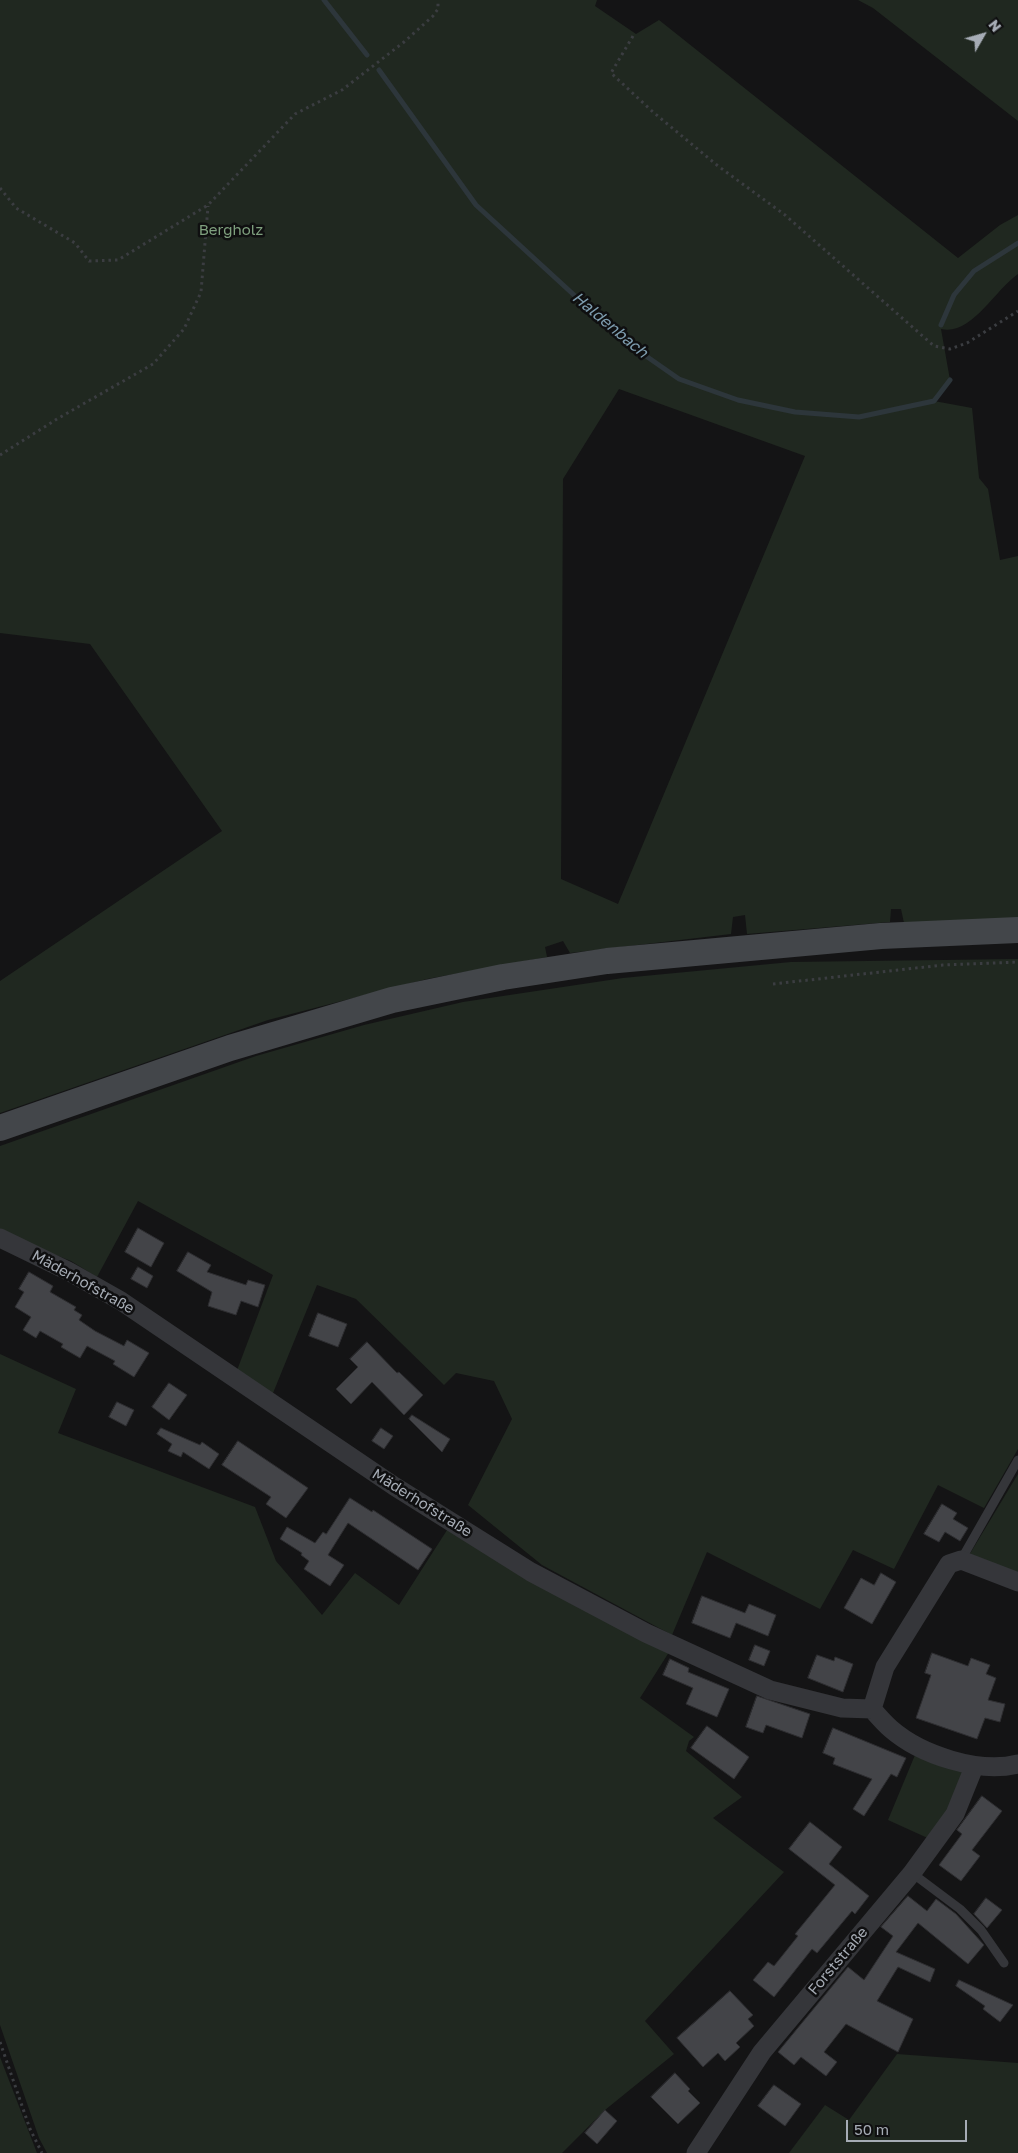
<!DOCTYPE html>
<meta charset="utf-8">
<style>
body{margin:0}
#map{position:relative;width:1018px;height:2153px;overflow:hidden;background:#141415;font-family:"Golos Text",sans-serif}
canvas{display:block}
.north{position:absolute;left:958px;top:10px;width:50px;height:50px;-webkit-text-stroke:4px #0f0f10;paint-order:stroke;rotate:52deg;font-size:14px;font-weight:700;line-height:20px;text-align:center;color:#a6acb5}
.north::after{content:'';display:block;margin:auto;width:18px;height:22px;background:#a6acb5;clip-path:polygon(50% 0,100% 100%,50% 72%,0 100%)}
.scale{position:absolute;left:846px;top:2120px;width:121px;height:22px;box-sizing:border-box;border:2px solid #a6acb5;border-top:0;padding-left:6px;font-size:15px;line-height:18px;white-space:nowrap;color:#a6acb5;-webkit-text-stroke:4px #0f0f10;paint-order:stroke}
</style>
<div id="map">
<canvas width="1018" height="2153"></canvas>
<div class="north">N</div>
<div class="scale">50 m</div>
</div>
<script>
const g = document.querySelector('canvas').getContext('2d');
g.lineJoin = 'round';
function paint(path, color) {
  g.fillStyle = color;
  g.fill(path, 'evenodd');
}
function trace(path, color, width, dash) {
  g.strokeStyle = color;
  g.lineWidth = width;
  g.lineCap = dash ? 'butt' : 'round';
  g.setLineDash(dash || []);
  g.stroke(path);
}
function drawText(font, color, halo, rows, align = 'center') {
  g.font = font + ' "Golos Text",sans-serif';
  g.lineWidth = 5;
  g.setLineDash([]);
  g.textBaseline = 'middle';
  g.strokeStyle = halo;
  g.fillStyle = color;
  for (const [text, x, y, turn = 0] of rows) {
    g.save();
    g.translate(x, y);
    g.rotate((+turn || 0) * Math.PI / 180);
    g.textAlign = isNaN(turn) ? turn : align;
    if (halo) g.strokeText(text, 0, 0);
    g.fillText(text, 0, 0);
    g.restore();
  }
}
paint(new Path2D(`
 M 0,0 L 597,0 L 595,6 L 636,34 L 659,20 L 958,258 L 1000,225 L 1018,215 L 1018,274 C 994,291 971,336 941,329 L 950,380 L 934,401 L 972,408 L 979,478 L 988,489 L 1000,560 L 1018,556 L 1018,920 L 904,923 L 901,909 L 891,909 L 890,922 L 747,934 L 745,915 L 733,917 L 731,934 L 570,953 L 563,941 L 545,947 L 547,957 L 427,979 L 268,1020 L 0,1113 L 0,981 L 222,831 L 90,644 L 0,633 ZM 619,389 L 805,456 L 618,904 L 561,879 L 563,479 Z
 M 858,0 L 1018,0 L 1018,121 L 873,8 Z
 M 1018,959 L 1018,1449 L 984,1508 L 938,1485 L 894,1569 L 853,1550 L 820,1609 L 707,1552 L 672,1635 L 542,1565 L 468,1505 L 512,1419 L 494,1381 L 456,1373 L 444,1385 L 356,1299 L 317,1285 L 271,1398 L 236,1373 L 273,1275 L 138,1201 L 97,1277 L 71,1261 L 0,1233 L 0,1146 L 256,1056 L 364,1025 L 463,1002 L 623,978 L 791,962 Z
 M 0,1354 L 76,1389 L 58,1433 L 255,1507 L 276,1561 L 322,1615 L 355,1573 L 399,1605 L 449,1527 L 671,1649 L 640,1698 L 694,1737 L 689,1741 L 686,1751 L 742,1797 L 713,1818 L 784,1872 L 645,2021 L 674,2054 L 605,2110 L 562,2153 L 47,2153 L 39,2138 L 0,2025 Z
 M 1018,1474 L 1018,1577 L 968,1557 Z
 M 915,1755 L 967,1773 L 932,1840 L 888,1820 Z
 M 897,2054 L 1018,2063 L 1018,2153 L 789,2153 L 825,2105 L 849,2120 Z
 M 0,2057 L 37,2153 L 0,2153 Z`), '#202820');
trace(new Path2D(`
 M 324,0 L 367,55
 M 379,70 L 476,205 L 623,340 L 679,379 L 738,400 L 795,412 L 859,417 L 934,401 L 950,380
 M 941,325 L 954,295 L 974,271 L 1018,243`), '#2d363b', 5);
const building = new Path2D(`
 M 138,1228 L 164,1243 L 151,1267 L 125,1252 Z
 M 188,1252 L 211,1265 L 207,1272 L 246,1285 L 248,1280 L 265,1285 L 258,1307 L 241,1301 L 236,1315 L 208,1306 L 212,1292 L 177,1271 Z
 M 138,1267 L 153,1276 L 147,1288 L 131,1279 Z
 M 29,1272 L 53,1286 L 50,1292 L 76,1307 L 74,1310 L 82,1315 L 79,1320 L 95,1331 L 124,1346 L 127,1340 L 149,1353 L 134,1377 L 113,1364 L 115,1361 L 87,1346 L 80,1358 L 61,1347 L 63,1344 L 40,1331 L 36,1338 L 23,1330 L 31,1317 L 15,1307 L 24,1292 L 19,1289 Z
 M 318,1313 L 347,1324 L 338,1347 L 309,1336 Z
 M 367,1342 L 397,1373 L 399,1372 L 423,1395 L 404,1415 L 372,1382 L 351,1404 L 336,1389 L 358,1367 L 350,1359 Z
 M 169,1383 L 187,1395 L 169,1420 L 152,1407 Z
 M 117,1402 L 134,1410 L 126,1426 L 109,1417 Z
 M 412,1415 L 450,1439 L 442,1452 L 409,1419 Z
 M 161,1428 L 200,1445 L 202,1442 L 219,1454 L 209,1469 L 183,1452 L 181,1457 L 168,1451 L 172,1444 L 157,1434 Z
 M 381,1428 L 393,1436 L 384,1449 L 372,1441 Z
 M 238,1441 L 308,1488 L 286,1518 L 266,1504 L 271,1497 L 222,1465 Z
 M 350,1498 L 372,1512 L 373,1510 L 432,1549 L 418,1570 L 348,1523 L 328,1555 L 344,1565 L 330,1586 L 304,1569 L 309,1561 L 301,1555 L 302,1553 L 280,1539 L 287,1527 L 315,1543 L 323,1532 L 326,1534 Z
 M 942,1504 L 957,1513 L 953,1519 L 968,1528 L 960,1541 L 945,1532 L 939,1542 L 924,1534 Z
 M 881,1573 L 896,1582 L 872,1624 L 844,1608 L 861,1578 L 874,1585 Z
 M 702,1596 L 745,1613 L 749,1604 L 776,1615 L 768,1636 L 736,1623 L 730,1638 L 692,1623 Z
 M 755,1645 L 770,1651 L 764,1666 L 749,1660 Z
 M 932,1653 L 968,1666 L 971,1658 L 990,1665 L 986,1674 L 996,1678 L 988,1700 L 1005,1704 L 1000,1722 L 985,1718 L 977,1739 L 916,1718 L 931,1675 L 925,1673 Z
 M 817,1655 L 834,1661 L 835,1657 L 853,1664 L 843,1692 L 808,1678 Z
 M 670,1659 L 689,1668 L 688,1672 L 729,1689 L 717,1717 L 686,1704 L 693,1688 L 663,1675 Z
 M 757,1696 L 810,1714 L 802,1738 L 766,1725 L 763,1733 L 746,1727 Z
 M 707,1726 L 749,1757 L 734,1779 L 691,1748 Z
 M 833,1728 L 906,1758 L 897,1777 L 891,1774 L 864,1816 L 853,1809 L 872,1779 L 833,1764 L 835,1758 L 823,1753 Z
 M 982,1796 L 1002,1811 L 972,1850 L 980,1856 L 961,1881 L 939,1865 L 962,1834 L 957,1830 Z
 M 810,1822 L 842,1847 L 829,1864 L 869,1896 L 855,1914 L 852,1911 L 817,1953 L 812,1949 L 774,1997 L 753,1980 L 768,1962 L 774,1966 L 798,1936 L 795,1934 L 835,1885 L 789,1849 Z
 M 908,1896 L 927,1911 L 936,1899 L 956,1914 L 984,1945 L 968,1964 L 918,1923 L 896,1952 L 935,1969 L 930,1982 L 898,1967 L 877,2001 L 913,2019 L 898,2052 L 846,2024 L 824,2052 L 837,2062 L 826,2076 L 801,2057 L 794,2065 L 778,2052 L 848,1967 L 864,1980 L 893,1936 L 881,1927 Z
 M 986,1898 L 1002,1910 L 987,1928 L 974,1914 Z
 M 959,1980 L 1013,2005 L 1000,2022 L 983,2009 L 985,2006 L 956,1986 Z
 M 730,1991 L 753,2015 L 748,2019 L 754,2026 L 736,2043 L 740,2047 L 725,2061 L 718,2053 L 703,2067 L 677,2038 Z
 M 675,2073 L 690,2089 L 688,2091 L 700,2103 L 678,2124 L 651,2097 Z
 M 774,2085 L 801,2104 L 785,2126 L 758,2106 Z
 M 605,2110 L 617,2121 L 597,2144 L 585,2133 Z`);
paint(building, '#434448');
trace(building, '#2e2e31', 1);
trace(new Path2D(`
 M 633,36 L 611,73 L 653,112 L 718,166 L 785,215 L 934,346 L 950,349 L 967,343 L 1018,311
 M 0,188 L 16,208 L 75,243 L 89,261 L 118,260 L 208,205 L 295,114 L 342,90 L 404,42 L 433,16 L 438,9 L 438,0
 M 0,455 L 57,419 L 153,364 L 184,329 L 201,292 L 208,206
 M 773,984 L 943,965 L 1018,962
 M 0,2042 L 30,2129 L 42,2153`), '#3b3d41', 3, [2.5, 4]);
trace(new Path2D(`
 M 961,1560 L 1018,1460
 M 912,1873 L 960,1909 L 981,1930 L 1004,1963`), '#35363a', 9);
trace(new Path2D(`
 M 0,1238 L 68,1271 L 121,1301 L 394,1486 L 531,1572 L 646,1633 L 770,1690 L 842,1708 L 872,1709
 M 872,1709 L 885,1667 L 949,1564 L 961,1560 L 1018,1582
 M 872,1709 C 878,1716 884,1723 891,1729 C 921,1755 979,1774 1018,1764
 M 696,2153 L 762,2052 L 912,1873 L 955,1814 L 974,1767`), '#35363a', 19);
trace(new Path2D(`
 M 0,1128 L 230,1048 L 392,1000 L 503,977 L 607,961 L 881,936 L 1018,930`), '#43464a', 26);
drawText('15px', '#7fa07e', '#0f0f10', [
 ["Bergholz",231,230]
]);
drawText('15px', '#a6acb5', '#0f0f10', [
 ["Mäderhofstraße",83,1282,29],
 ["Mäderhofstraße",422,1503,32],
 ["Forststraße",838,1961,-50]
]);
drawText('italic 16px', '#7e9daf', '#0f0f10', [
 ["Haldenbach",610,325,40]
]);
</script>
